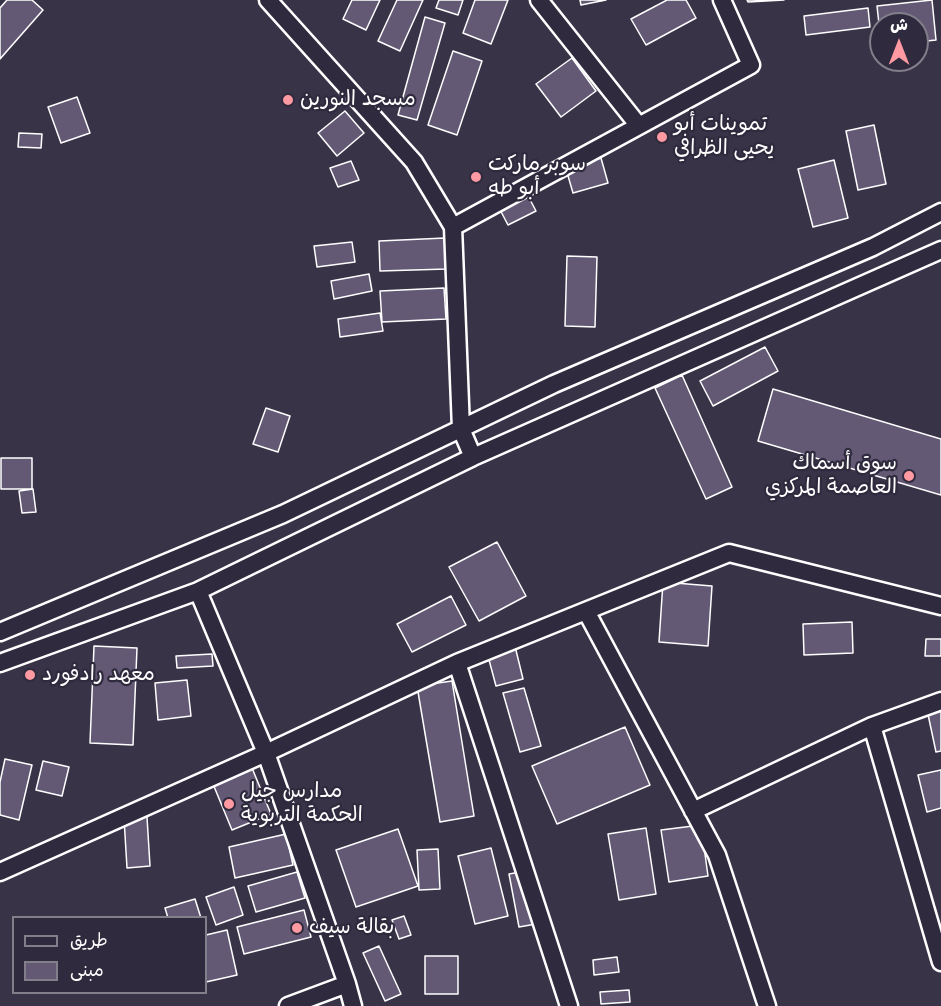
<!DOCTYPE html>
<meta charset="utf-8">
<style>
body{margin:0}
#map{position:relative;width:941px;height:1006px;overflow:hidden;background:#393348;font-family:"Balsamiq Sans","Playpen Sans Arabic",sans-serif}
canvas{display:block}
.legend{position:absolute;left:12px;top:916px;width:195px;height:78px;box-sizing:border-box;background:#2f2a3d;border:2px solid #827f8b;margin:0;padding:8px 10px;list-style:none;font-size:18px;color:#fff}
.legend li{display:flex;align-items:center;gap:12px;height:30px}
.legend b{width:30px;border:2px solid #827f8b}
.north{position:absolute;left:869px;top:12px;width:60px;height:60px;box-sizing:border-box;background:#2f2a3d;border:2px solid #827f8b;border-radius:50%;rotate:0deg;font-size:16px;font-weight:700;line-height:24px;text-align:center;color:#fff}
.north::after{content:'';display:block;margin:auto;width:21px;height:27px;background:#ff9aa2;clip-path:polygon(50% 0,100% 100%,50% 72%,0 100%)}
</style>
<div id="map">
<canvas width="941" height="1006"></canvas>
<ul class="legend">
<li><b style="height:8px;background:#2f2a3d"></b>طريق</li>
<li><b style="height:16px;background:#635975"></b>مبنى</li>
</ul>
<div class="north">ش</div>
</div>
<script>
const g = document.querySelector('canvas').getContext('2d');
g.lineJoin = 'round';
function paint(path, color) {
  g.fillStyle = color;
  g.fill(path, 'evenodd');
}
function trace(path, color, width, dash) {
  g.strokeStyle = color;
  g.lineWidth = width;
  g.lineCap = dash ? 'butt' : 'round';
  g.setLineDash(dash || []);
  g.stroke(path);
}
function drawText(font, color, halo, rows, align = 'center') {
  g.font = font + ' "Balsamiq Sans","Playpen Sans Arabic",sans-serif';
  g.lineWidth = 4.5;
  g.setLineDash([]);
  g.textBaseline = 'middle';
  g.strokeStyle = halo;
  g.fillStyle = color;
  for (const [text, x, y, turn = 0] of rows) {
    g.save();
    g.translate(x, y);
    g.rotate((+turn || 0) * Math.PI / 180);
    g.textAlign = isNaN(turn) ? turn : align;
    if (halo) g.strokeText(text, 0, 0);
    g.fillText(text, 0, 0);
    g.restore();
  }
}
const building = new Path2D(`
 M 7,0 L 32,0 L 43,10 L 0,59 L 0,8 Z
 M 352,0 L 380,0 L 366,30 L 343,19 Z
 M 397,0 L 423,0 L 400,51 L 378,41 Z
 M 439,0 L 463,0 L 458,15 L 436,8 Z
 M 475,0 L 508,0 L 491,44 L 463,33 Z
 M 580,0 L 606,0 L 581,5 Z
 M 667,0 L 686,0 L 696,18 L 646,45 L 631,19 Z
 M 747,0 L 784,0 L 748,2 Z
 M 932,0 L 936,40 L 917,42 L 917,24 L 881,24 L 881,42 L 877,6 Z
 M 868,8 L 870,27 L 806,35 L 804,16 Z
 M 425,17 L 445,23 L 417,120 L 398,115 Z
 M 453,51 L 482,61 L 457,135 L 428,125 Z
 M 572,58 L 596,91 L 561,117 L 536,84 Z
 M 77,97 L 90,133 L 61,143 L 48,107 Z
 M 345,111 L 364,133 L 337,156 L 318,133 Z
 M 874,125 L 886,184 L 858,190 L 846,131 Z
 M 19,133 L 42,134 L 41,148 L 18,147 Z
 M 601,158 L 608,183 L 573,193 L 566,169 Z
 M 834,160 L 848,218 L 813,227 L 798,169 Z
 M 351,161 L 359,180 L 338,187 L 330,168 Z
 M 525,190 L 536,211 L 508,225 L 497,204 Z
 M 445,238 L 447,269 L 380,271 L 379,241 Z
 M 352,242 L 355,262 L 317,267 L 314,246 Z
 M 567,256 L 597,257 L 595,327 L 565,326 Z
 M 369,274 L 372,291 L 334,299 L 331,281 Z
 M 444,288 L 446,319 L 382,322 L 380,291 Z
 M 380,313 L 383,331 L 340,337 L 338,319 Z
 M 765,347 L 778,371 L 713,406 L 700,381 Z
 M 682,375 L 732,487 L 706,499 L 655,388 Z
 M 773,389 L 941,439 L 941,495 L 758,441 Z
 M 266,408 L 290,416 L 278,452 L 253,444 Z
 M 1,458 L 32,458 L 32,489 L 1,489 Z
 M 33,489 L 36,512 L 22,513 L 19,491 Z
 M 497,542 L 526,596 L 479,621 L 449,567 Z
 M 663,582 L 712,586 L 708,646 L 659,642 Z
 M 451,596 L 466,625 L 412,652 L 397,624 Z
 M 852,622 L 853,653 L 804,655 L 803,624 Z
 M 513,638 L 523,679 L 496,686 L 485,645 Z
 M 926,639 L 941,639 L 941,656 L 925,656 Z
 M 94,646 L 137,648 L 133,745 L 90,743 Z
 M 212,654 L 213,666 L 177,668 L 176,656 Z
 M 187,680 L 191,716 L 158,720 L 155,683 Z
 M 452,681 L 474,816 L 440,822 L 417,686 Z
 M 524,688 L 541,746 L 520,752 L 503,693 Z
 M 941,702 L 941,751 L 936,752 L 926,705 Z
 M 625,727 L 650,785 L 557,824 L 532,766 Z
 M 5,759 L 32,765 L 19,820 L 0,815 L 0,782 Z
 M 43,761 L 69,767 L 62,796 L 36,790 Z
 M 252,768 L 271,814 L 232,830 L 213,784 Z
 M 941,770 L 941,808 L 927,812 L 918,775 Z
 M 147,817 L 150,866 L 127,868 L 124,818 Z
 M 701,825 L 708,876 L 669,882 L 661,830 Z
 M 646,828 L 656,894 L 619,900 L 608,834 Z
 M 398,829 L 418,886 L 356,907 L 336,850 Z
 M 286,834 L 293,865 L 235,878 L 229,847 Z
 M 491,848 L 508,916 L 475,924 L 458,856 Z
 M 438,849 L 440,889 L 419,890 L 417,850 Z
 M 526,871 L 536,924 L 519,927 L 509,874 Z
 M 297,872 L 305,898 L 256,912 L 248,886 Z
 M 234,887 L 243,915 L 216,925 L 206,897 Z
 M 195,899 L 201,918 L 168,918 L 165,908 Z
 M 304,910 L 311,937 L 244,954 L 237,927 Z
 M 404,916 L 411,935 L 399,939 L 392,920 Z
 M 227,930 L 237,975 L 206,982 L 206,935 Z
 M 379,946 L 401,994 L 385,1001 L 363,953 Z
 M 425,956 L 458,956 L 458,994 L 425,994 Z
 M 617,957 L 619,972 L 594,975 L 593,960 Z
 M 629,990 L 630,1002 L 601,1004 L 600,992 Z`);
paint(building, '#635975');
trace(building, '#fff', 1.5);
const minor = new Path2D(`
 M 268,0 L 414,162 L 453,227 L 461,429 L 473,457
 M 539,0 L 639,126
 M 453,227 L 751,65 L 722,0
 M 586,611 L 717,855 L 767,1006
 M 0,632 L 283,514 L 554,384 L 873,247 L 941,212
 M 0,663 L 198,591 L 473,457 L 941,250
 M 457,663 L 729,553 L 941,606
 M 872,726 L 941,701
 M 693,811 L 872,726 L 941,962
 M 0,872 L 266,753 L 198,591
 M 347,984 L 353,1006
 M 288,1006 L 347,984 L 266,753 L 457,663 L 569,1006`);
trace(minor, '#fff', 21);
trace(minor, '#2f2a3d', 16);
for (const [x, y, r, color] of [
 [288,100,6,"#ff9aa2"],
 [662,137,6,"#ff9aa2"],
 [476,177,6,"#ff9aa2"],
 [909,476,6,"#ff9aa2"],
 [30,675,6,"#ff9aa2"],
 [229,804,6,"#ff9aa2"],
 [297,928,6,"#ff9aa2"]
]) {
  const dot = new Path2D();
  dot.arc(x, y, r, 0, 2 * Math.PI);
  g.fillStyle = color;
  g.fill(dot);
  trace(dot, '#2f2a3d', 2);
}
drawText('21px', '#fff', '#2f2a3d', [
 ["مسجد النورين",300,100],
 ["تموينات أبو",674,125],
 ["يحيى الظرافي",674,149],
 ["سوبر ماركت",488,165],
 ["أبو طه",488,189],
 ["سوق أسماك",897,464,"right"],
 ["العاصمة المركزي",897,488,"right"],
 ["معهد رادفورد",42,675],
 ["مدارس جيل",241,792],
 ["الحكمة التربوية",241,816],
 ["بقالة سيف",309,928]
], 'left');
</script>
